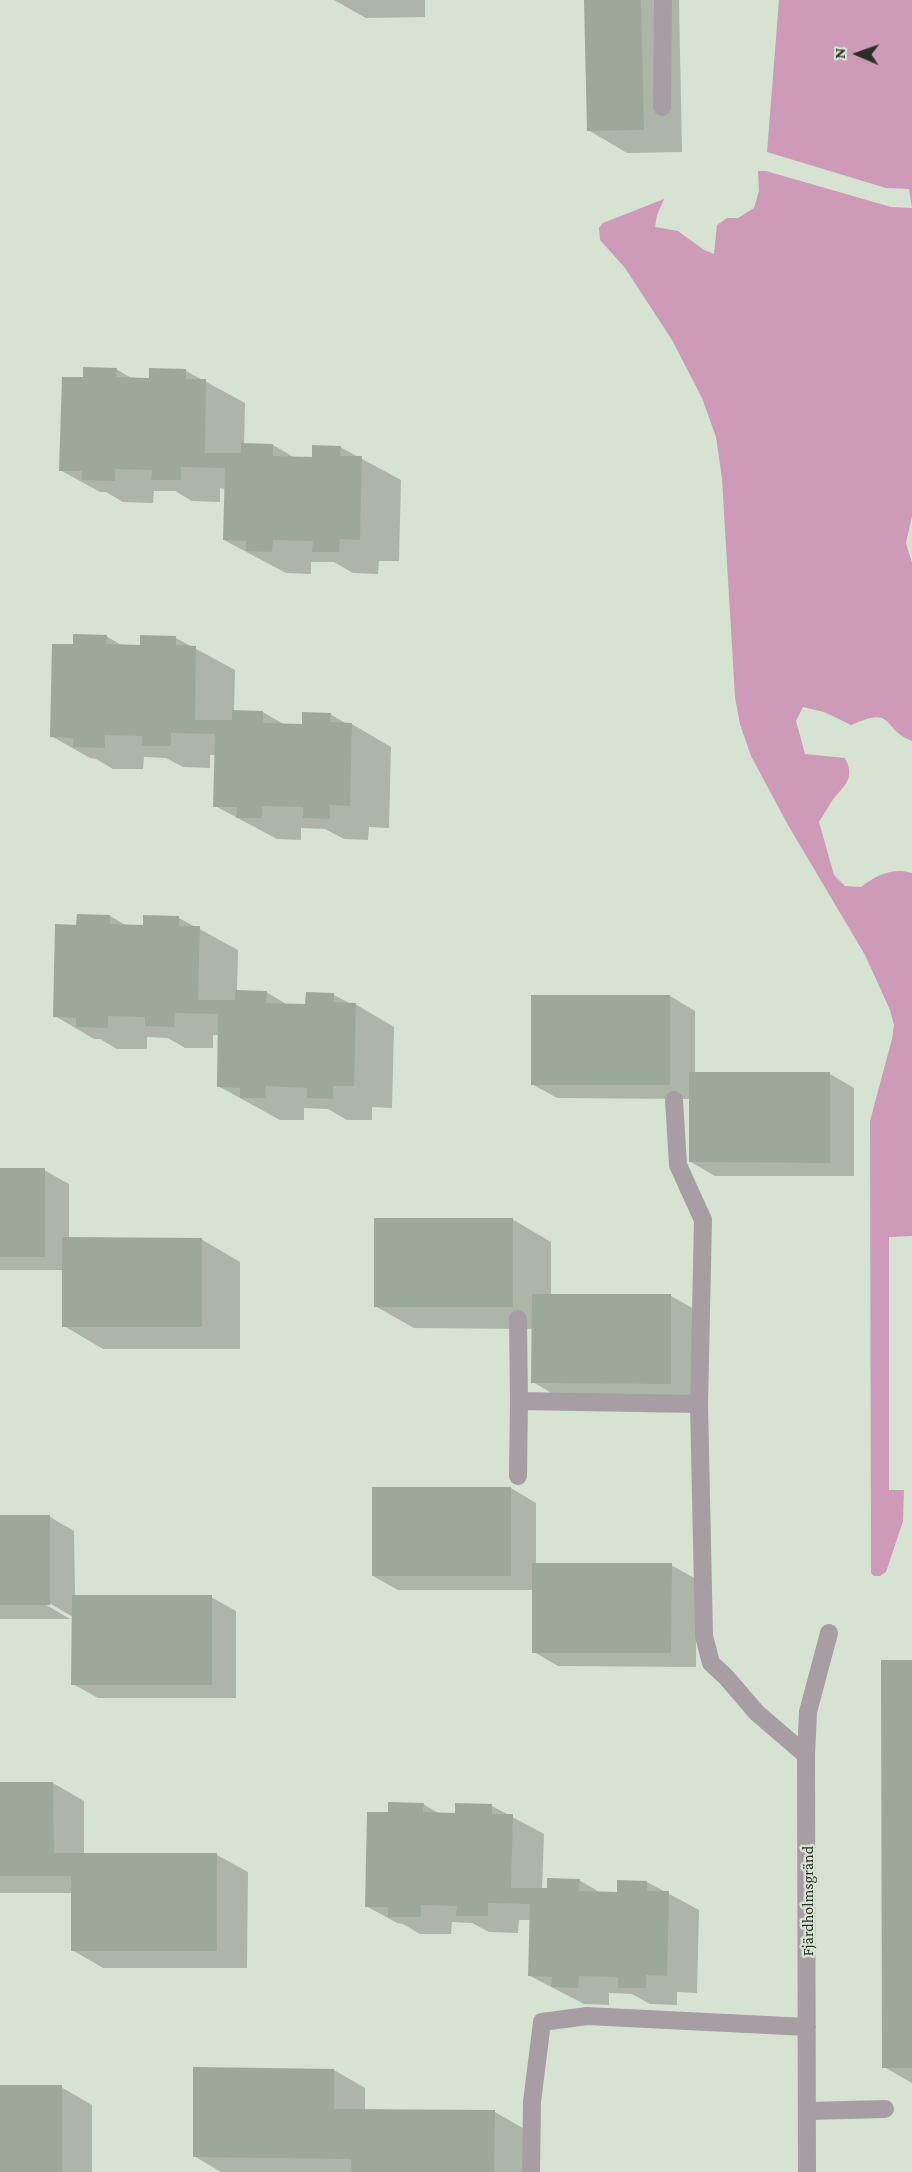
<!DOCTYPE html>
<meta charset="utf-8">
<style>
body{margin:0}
#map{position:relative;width:912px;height:2172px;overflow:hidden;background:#d7e3d2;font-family:"Crimson Pro",serif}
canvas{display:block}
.north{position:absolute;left:828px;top:24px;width:60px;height:60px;-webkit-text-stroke:4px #d7e3d2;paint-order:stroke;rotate:272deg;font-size:16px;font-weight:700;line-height:24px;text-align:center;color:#292e28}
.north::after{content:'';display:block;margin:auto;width:21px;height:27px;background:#292e28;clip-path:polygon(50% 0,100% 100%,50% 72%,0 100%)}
</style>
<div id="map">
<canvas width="912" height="2172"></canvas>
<div class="north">N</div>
</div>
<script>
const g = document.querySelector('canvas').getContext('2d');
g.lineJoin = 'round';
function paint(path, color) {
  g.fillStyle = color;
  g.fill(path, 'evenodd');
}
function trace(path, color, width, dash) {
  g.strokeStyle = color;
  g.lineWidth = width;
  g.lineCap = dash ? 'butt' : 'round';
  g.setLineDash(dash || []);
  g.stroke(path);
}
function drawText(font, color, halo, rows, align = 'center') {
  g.font = font + ' "Crimson Pro",serif';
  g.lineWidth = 5;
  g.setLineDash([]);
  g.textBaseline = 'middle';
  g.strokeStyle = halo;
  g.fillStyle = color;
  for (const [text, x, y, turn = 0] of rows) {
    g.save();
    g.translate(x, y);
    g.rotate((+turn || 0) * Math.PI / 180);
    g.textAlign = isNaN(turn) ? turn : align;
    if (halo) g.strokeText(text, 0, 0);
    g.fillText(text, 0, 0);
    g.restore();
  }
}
paint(new Path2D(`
 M 779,0 L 912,0 L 912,516 L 906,543 L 912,563 L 912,741 C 880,728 896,705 851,725 L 824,712 L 803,707 L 796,721 L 805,754 L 845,758 C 856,779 844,785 832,801 C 828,808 823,815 819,822 L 834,875 L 845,886 L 861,887 C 876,875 893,867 912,873 L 912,1236 L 889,1237 L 889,1490 L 904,1490 L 903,1521 L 886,1572 L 880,1576 L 874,1576 L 871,1573 L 870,1121 L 892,1039 L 894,1025 L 890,1010 L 865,955 L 788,825 L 751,756 L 740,724 L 735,697 L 722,479 L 716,437 L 702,398 L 672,340 L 625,268 L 600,240 L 599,228 L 603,223 L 664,199 L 657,215 L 655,227 L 678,231 L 704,250 L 714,254 L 717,225 L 727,218 L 738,218 L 754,208 L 759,191 L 758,171 L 766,171 L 891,207 L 912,208 L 909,189 L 886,188 L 767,152 Z`), '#cd9ab8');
paint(new Path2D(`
 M 334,0 L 425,0 L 425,17 L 366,18 Z
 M 585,0 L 679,0 L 682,152 L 627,153 L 588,130 Z
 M 116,369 L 133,379 L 151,380 L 186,371 L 245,403 L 244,445 L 273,445 L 295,458 L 313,458 L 340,447 L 401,480 L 399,561 L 379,561 L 378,574 L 353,573 L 334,562 L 311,562 L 311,574 L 286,573 L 224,540 L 226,489 L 220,488 L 220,502 L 192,501 L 175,491 L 154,491 L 153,503 L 123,502 L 106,492 L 100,492 L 60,470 L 85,379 Z
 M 106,636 L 123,646 L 141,646 L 176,638 L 235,670 L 234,711 L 263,712 L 285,725 L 303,725 L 330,714 L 347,724 L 352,724 L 391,747 L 389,828 L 369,827 L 368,840 L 344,839 L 325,829 L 301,828 L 301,840 L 277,839 L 215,806 L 216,755 L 210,755 L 210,768 L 183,767 L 166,758 L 144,757 L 143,769 L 113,769 L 96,759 L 90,758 L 51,736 L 75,646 Z
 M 110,916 L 127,926 L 145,926 L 179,918 L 238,950 L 237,992 L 266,992 L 288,1005 L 307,1005 L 334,995 L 351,1004 L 355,1004 L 394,1027 L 392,1108 L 372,1107 L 372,1120 L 347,1120 L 328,1109 L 304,1108 L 304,1120 L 280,1120 L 218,1086 L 219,1035 L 213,1035 L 213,1048 L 185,1048 L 168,1038 L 147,1037 L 147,1049 L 117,1049 L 100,1039 L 94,1039 L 55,1016 L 78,926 Z
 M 670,996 L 695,1011 L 695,1073 L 830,1074 L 854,1088 L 854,1176 L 715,1176 L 691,1162 L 691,1099 L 557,1098 L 532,1084 Z
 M 0,1170 L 44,1170 L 69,1184 L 69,1239 L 201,1239 L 240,1262 L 240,1349 L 103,1349 L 64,1326 L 64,1270 L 0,1270 Z
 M 512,1219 L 551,1242 L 551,1296 L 671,1296 L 696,1310 L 696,1397 L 558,1397 L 533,1382 L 533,1329 L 414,1328 L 375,1306 Z
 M 374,1488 L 511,1488 L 536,1503 L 536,1565 L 671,1565 L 696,1579 L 696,1667 L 558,1666 L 534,1652 L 534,1590 L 398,1590 L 373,1576 Z
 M 0,1517 L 50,1517 L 74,1531 L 75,1596 L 211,1597 L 236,1611 L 236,1698 L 98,1698 L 73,1684 L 73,1617 L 44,1600 L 43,1603 L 70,1619 L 0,1619 Z
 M 912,1661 L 912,2083 L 884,2067 Z
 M 53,1783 L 84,1801 L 84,1855 L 217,1855 L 248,1872 L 247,1968 L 103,1968 L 72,1950 L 72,1893 L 0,1893 L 0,1784 Z
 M 423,1804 L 440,1814 L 456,1815 L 492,1806 L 544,1834 L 542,1890 L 579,1880 L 601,1893 L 618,1893 L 647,1882 L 699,1910 L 697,1993 L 677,1992 L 677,2005 L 650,2004 L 632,1994 L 609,1993 L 609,2005 L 584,2004 L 530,1976 L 531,1920 L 519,1920 L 518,1933 L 489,1932 L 472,1923 L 452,1922 L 451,1934 L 420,1934 L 403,1924 L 397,1923 L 366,1906 L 389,1814 Z
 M 334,2070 L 365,2088 L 365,2111 L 495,2112 L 526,2130 L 525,2172 L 221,2172 L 194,2156 Z
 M 0,2087 L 61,2087 L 92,2105 L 92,2172 L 0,2172 Z`), '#0003');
paint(new Path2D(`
 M 584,0 L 641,0 L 644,130 L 587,131 Z
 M 83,367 L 117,368 L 116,377 L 149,378 L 149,368 L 186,369 L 186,379 L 206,379 L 205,453 L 241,453 L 241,443 L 273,444 L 273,456 L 312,457 L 312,445 L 341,446 L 340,456 L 362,456 L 360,540 L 340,539 L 339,552 L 312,552 L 313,541 L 273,540 L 272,552 L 246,551 L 246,541 L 223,540 L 225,468 L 181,467 L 181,480 L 151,480 L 152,470 L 115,469 L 115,481 L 82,480 L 82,471 L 59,471 L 62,377 L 83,377 Z
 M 73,634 L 107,635 L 106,644 L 140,645 L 140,635 L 176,636 L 176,645 L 196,646 L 195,720 L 232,720 L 232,710 L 263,711 L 263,723 L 302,724 L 302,712 L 331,713 L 330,722 L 352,723 L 350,806 L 330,805 L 330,819 L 303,818 L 303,807 L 262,806 L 262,818 L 236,818 L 237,807 L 213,807 L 215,734 L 171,733 L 171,746 L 142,746 L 142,736 L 105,735 L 105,748 L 73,747 L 73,738 L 50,737 L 52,644 L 73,644 Z
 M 77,914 L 110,915 L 110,924 L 143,925 L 143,915 L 179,916 L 179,926 L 200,926 L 198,1000 L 235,1000 L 235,990 L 267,991 L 266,1003 L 305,1004 L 306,992 L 334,993 L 334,1002 L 356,1003 L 354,1086 L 333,1086 L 333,1099 L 307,1098 L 307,1088 L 265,1086 L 266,1098 L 240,1098 L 240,1088 L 217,1087 L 218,1014 L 175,1013 L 174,1027 L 145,1026 L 145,1017 L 108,1016 L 108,1028 L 76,1027 L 76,1018 L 53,1017 L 55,924 L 76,925 Z
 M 531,995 L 670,995 L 670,1085 L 531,1085 Z
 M 689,1072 L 830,1072 L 830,1163 L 689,1162 Z
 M 0,1168 L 45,1168 L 45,1257 L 0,1257 Z
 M 374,1218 L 513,1218 L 513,1307 L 374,1307 Z
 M 62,1237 L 202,1238 L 202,1327 L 62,1327 Z
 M 532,1294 L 671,1294 L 671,1384 L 531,1383 Z
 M 372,1487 L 511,1487 L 511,1576 L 372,1576 Z
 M 0,1515 L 50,1515 L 50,1605 L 0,1605 Z
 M 532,1563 L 672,1563 L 671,1653 L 532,1653 Z
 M 72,1595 L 212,1595 L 212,1685 L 71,1685 Z
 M 881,1660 L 912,1660 L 912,2068 L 882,2068 Z
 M 0,1782 L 53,1782 L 54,1853 L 217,1853 L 217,1951 L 71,1951 L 71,1876 L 0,1876 Z
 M 388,1802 L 424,1803 L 423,1812 L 455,1813 L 455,1803 L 492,1804 L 492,1814 L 513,1814 L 511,1888 L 547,1888 L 547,1878 L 580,1879 L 579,1891 L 617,1892 L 617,1880 L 647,1881 L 647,1891 L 669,1891 L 667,1976 L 646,1975 L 646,1988 L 618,1988 L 618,1977 L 579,1976 L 578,1988 L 551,1987 L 552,1977 L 528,1976 L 530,1904 L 488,1903 L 488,1916 L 456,1916 L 457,1906 L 421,1905 L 421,1917 L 388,1917 L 388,1907 L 365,1907 L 367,1812 L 388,1812 Z
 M 193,2067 L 334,2069 L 334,2109 L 495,2110 L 494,2172 L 351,2172 L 351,2159 L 193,2157 Z
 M 0,2085 L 62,2085 L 62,2172 L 0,2172 Z`), '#9ca898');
trace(new Path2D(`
 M 662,107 L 663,0
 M 518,1319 L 519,1401 L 699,1404
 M 518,1476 L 519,1401
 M 808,2111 L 885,2109`), '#a69ea3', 18);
trace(new Path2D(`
 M 674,1100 L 678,1165 L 703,1220 L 699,1404 L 704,1636 L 711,1663 L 726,1677 L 757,1713 L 806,1755
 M 531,2172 L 532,2102 L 542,2022 L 587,2016 L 807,2027
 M 807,2172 L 806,1755 L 808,1712 L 829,1633`), '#a69ea3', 18);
drawText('16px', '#292e28', '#d7e3d2', [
 ["Fjärdholmsgränd",808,1901,-90]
]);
</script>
